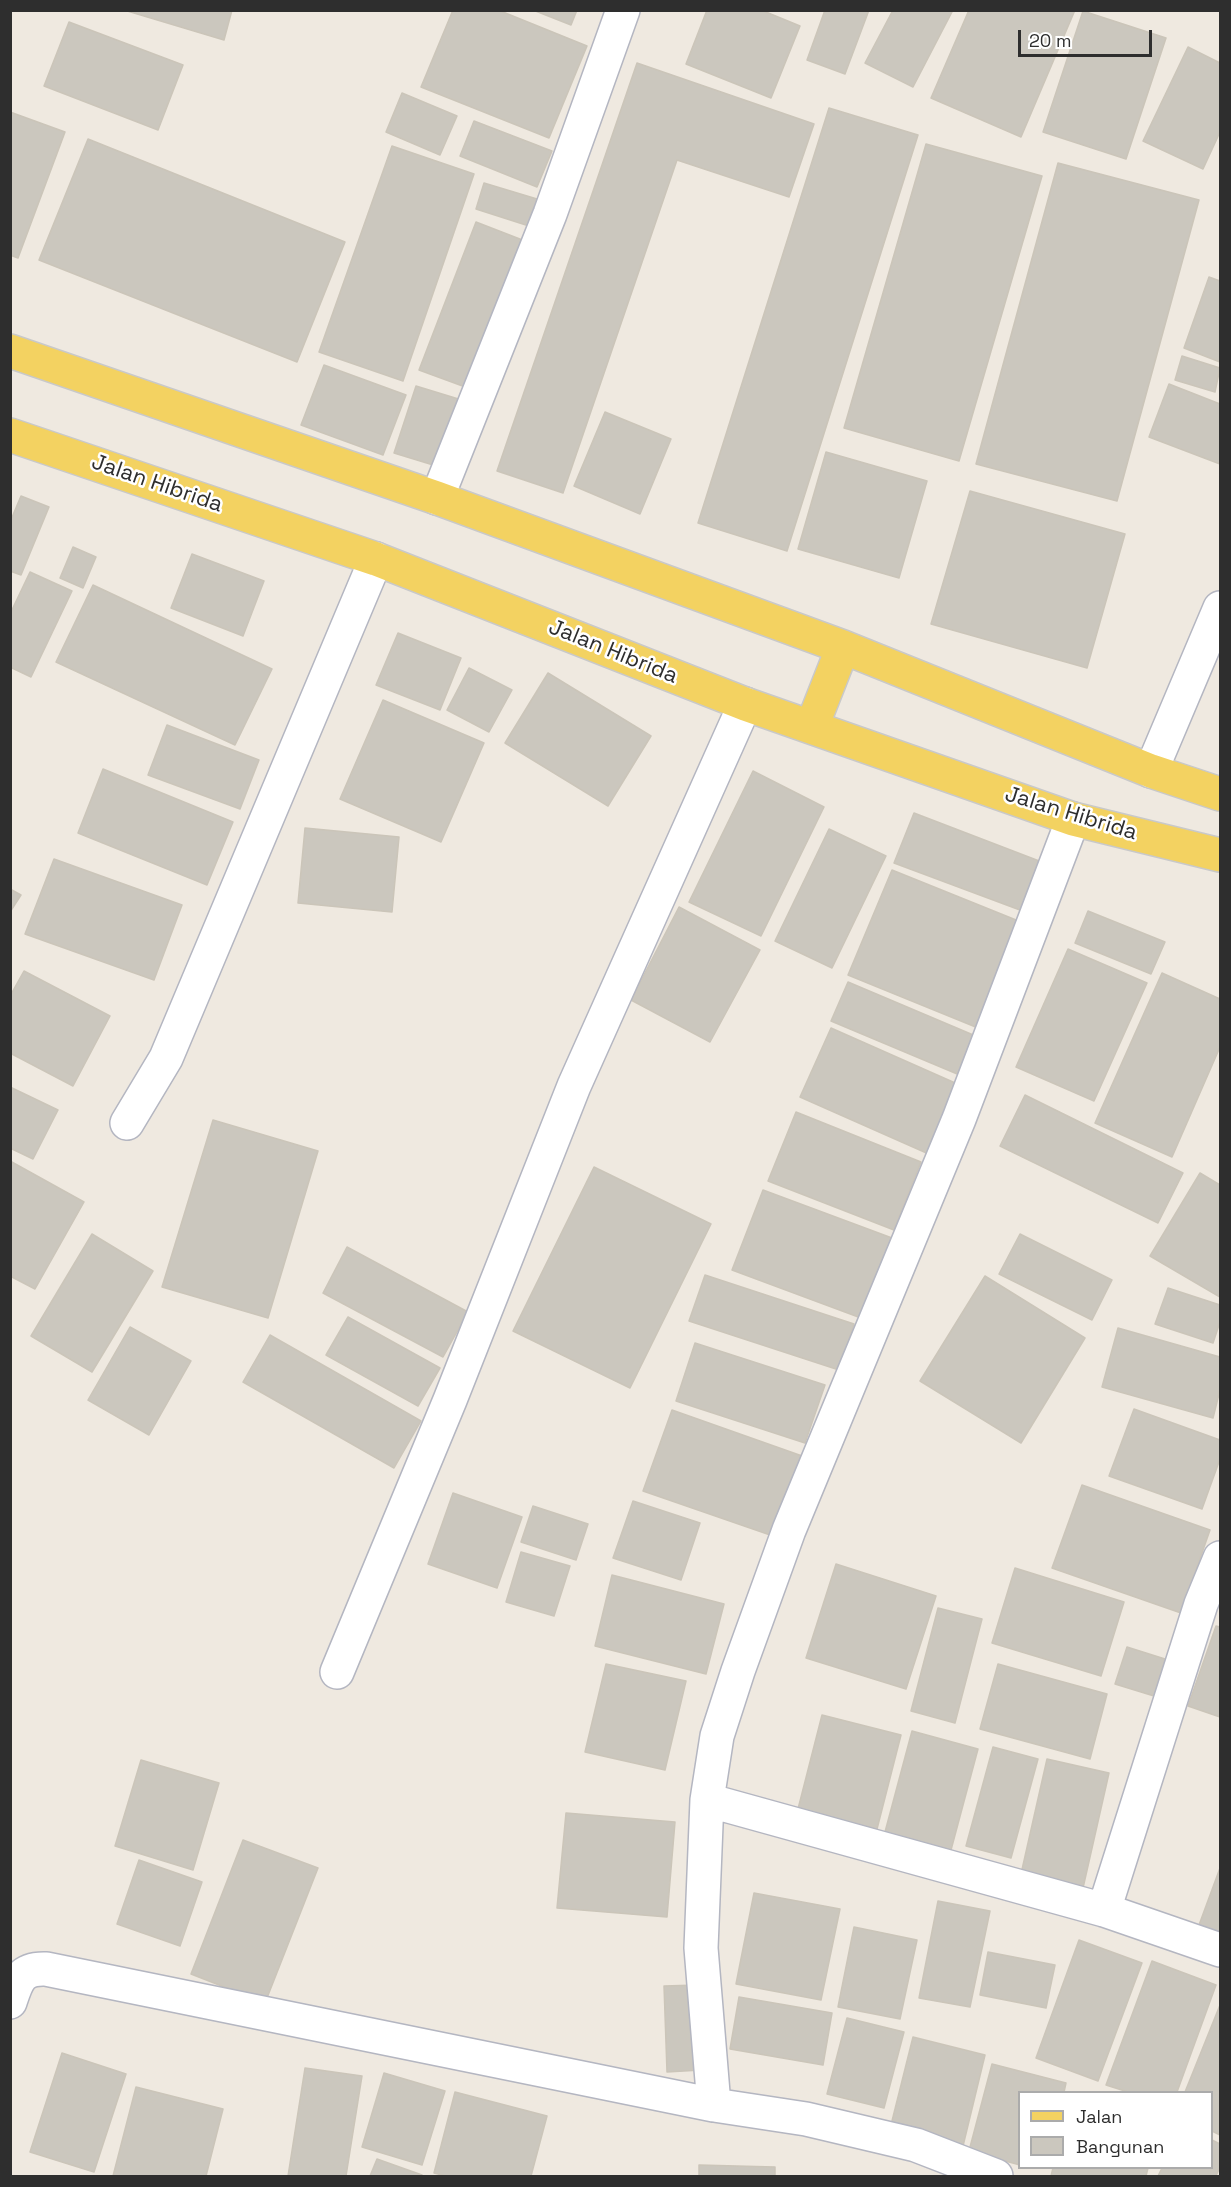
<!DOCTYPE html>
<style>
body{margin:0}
#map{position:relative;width:1231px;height:2187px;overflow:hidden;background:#efe9e0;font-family:"Space Grotesk",sans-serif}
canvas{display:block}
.frame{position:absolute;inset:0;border:12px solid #2e2e2e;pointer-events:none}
.legend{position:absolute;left:1018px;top:2091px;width:195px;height:78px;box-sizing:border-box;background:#fff;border:2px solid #ababab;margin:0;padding:8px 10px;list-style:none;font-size:18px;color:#2e2e2e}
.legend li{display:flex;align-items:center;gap:12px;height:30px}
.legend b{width:30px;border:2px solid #ababab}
.scale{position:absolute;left:1018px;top:30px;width:134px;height:27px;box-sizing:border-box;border:3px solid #2e2e2e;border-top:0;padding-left:8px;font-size:18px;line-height:21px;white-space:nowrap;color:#2e2e2e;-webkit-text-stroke:4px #fff;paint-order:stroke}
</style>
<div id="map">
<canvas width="1231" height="2187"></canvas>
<div class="frame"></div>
<ul class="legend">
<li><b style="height:8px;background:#f3d261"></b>Jalan</li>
<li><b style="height:16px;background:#cbc7be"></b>Bangunan</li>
</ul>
<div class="scale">20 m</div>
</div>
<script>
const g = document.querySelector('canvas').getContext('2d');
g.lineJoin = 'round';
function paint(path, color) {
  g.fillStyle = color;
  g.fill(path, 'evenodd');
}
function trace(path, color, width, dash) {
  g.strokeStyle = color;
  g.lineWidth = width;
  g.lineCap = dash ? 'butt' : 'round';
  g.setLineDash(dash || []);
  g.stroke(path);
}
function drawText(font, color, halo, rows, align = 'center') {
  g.font = font + ' "Space Grotesk",sans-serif';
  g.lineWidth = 5;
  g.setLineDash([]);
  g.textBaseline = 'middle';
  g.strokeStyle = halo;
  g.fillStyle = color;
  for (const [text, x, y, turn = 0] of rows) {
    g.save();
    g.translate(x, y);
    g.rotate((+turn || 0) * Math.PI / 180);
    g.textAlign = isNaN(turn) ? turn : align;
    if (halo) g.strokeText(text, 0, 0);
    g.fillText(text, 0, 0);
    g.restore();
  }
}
const building = new Path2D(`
 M 124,10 L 232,10 L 224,40 Z
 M 453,10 L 498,10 L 587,46 L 549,138 L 421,87 Z
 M 533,10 L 577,10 L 571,25 Z
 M 707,10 L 761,10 L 800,26 L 771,98 L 686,64 Z
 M 825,10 L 869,10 L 845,74 L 807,60 Z
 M 893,10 L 953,10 L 913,87 L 865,63 Z
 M 969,10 L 1075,10 L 1021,137 L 931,98 Z
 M 1083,11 L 1166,38 L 1126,159 L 1043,132 Z
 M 69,22 L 183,65 L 158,130 L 44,86 Z
 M 1188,47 L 1220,63 L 1220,132 L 1203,169 L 1143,141 Z
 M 637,63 L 814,124 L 789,197 L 677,160 L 563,493 L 497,471 Z
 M 402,93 L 457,116 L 440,155 L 386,132 Z
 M 829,108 L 918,135 L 787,551 L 698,523 Z
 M 10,112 L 65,132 L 18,258 L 10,255 Z
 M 474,121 L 552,151 L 537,187 L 460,156 Z
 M 88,139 L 345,242 L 297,362 L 39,260 Z
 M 926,144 L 1042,176 L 959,461 L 844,428 Z
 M 392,146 L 474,174 L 403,381 L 319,352 Z
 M 1058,163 L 1199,200 L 1117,501 L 976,464 Z
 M 484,183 L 537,199 L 529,226 L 476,209 Z
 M 476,222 L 525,241 L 468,388 L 419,370 Z
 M 1209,277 L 1220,281 L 1220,362 L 1184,348 Z
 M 1182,356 L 1220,368 L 1215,392 L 1175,380 Z
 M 324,365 L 406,395 L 383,455 L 301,425 Z
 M 1169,384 L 1220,404 L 1220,464 L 1149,437 Z
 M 416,386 L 465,401 L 443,468 L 394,453 Z
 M 605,412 L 671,439 L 640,514 L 574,486 Z
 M 826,452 L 927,481 L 899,578 L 798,549 Z
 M 970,491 L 1125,534 L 1087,668 L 931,624 Z
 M 21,496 L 49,507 L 21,575 L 10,571 L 10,522 Z
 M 73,547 L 96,557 L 83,588 L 60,578 Z
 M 192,554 L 264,581 L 243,636 L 171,608 Z
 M 30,572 L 72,591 L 31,677 L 10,667 L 10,614 Z
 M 93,585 L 272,669 L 235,745 L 56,662 Z
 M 398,633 L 461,658 L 440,710 L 376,685 Z
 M 469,668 L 512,690 L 489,732 L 447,710 Z
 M 548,673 L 651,736 L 608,806 L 505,743 Z
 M 383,700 L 484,743 L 441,842 L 340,799 Z
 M 167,725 L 259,760 L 240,809 L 148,775 Z
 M 103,769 L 233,822 L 207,885 L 78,833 Z
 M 753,771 L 824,807 L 761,936 L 689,902 Z
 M 914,813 L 1047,864 L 1028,913 L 894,863 Z
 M 305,828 L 399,837 L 392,912 L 298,903 Z
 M 829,829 L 886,856 L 832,968 L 775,941 Z
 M 54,859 L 182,905 L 154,980 L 25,934 Z
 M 892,870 L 1026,924 L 983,1030 L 848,975 Z
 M 10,889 L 21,895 L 10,912 Z
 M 679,907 L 760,950 L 710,1042 L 631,1000 Z
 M 1088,911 L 1165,942 L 1151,974 L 1075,943 Z
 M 1068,949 L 1147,983 L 1094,1101 L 1016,1067 Z
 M 24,971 L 110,1016 L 73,1086 L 10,1053 L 10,996 Z
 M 1162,973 L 1220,999 L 1220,1047 L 1172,1157 L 1095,1123 Z
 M 848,982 L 978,1037 L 962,1076 L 831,1021 Z
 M 831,1028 L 962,1086 L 931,1155 L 800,1097 Z
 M 10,1087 L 58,1110 L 33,1159 L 10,1148 Z
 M 1025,1095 L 1183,1173 L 1158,1223 L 1000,1146 Z
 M 796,1112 L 921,1162 L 894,1230 L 768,1181 Z
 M 213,1120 L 318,1151 L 268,1318 L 162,1287 Z
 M 10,1161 L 84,1202 L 35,1289 L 10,1276 Z
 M 594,1167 L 711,1224 L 630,1388 L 513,1331 Z
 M 1200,1173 L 1220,1185 L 1220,1297 L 1150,1256 Z
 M 763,1190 L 892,1238 L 861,1318 L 732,1270 Z
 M 92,1234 L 153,1271 L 92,1372 L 31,1336 Z
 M 1020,1234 L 1112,1280 L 1092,1320 L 999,1274 Z
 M 347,1247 L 468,1312 L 443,1357 L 323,1293 Z
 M 705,1275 L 854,1324 L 839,1370 L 689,1321 Z
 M 985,1276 L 1085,1338 L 1021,1443 L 920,1381 Z
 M 1168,1288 L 1220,1305 L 1220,1322 L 1213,1343 L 1155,1324 Z
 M 348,1317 L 440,1368 L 418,1406 L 326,1355 Z
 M 130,1327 L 191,1361 L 149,1435 L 88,1400 Z
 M 1118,1328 L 1220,1357 L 1220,1390 L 1213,1418 L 1102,1387 Z
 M 270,1335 L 421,1421 L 394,1468 L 243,1382 Z
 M 695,1343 L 825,1385 L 805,1443 L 676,1401 Z
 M 1134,1409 L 1220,1440 L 1220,1459 L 1202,1509 L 1109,1476 Z
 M 672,1410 L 805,1457 L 776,1537 L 643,1491 Z
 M 1082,1485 L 1210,1530 L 1181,1613 L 1052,1568 Z
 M 453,1493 L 522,1517 L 497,1588 L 428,1564 Z
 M 633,1501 L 700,1523 L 681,1580 L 613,1558 Z
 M 533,1506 L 588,1524 L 576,1560 L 521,1542 Z
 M 521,1552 L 570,1566 L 554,1616 L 506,1602 Z
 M 836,1564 L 936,1596 L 906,1689 L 806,1658 Z
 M 1015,1568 L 1124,1602 L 1101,1676 L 992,1643 Z
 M 612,1575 L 724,1604 L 706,1674 L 595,1646 Z
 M 938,1608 L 982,1619 L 955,1723 L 911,1711 Z
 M 1216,1626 L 1220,1627 L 1220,1717 L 1188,1706 Z
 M 1127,1647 L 1165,1659 L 1154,1696 L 1115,1684 Z
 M 606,1664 L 686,1681 L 665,1770 L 585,1752 Z
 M 998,1664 L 1107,1694 L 1090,1759 L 980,1729 Z
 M 822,1715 L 901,1735 L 877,1829 L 798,1809 Z
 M 912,1731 L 978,1749 L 951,1850 L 885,1832 Z
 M 993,1747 L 1038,1759 L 1011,1858 L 966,1846 Z
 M 1047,1759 L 1109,1773 L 1083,1888 L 1021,1874 Z
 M 141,1760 L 219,1783 L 193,1870 L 115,1846 Z
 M 566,1813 L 675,1822 L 667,1917 L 557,1908 Z
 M 243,1840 L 318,1868 L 265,2003 L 191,1974 Z
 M 139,1860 L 202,1882 L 180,1946 L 117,1924 Z
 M 1220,1868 L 1220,1933 L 1199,1925 Z
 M 754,1893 L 840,1909 L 821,2000 L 736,1984 Z
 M 938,1901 L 990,1911 L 970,2007 L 919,1998 Z
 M 854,1927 L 917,1940 L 900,2019 L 838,2007 Z
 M 1079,1940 L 1142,1963 L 1098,2081 L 1036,2058 Z
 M 988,1952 L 1055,1965 L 1046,2008 L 980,1995 Z
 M 1152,1961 L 1216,1985 L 1177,2092 L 1128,2092 L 1106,2085 Z
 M 697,1985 L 701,2070 L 667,2072 L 664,1986 Z
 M 739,1997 L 832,2013 L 823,2065 L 730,2049 Z
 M 1220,2005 L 1220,2135 L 1212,2131 L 1212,2092 L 1185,2092 Z
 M 847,2018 L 904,2032 L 884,2108 L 827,2094 Z
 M 913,2037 L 985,2055 L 963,2146 L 890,2129 Z
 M 62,2053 L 126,2074 L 94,2172 L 30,2152 Z
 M 992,2064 L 1066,2083 L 1064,2092 L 1020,2092 L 1020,2165 L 969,2151 Z
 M 305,2068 L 362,2076 L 346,2176 L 288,2176 Z
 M 384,2073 L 445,2091 L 422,2165 L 362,2147 Z
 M 136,2087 L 223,2109 L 206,2176 L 113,2176 Z
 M 455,2092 L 547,2116 L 531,2176 L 446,2176 L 434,2173 Z
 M 1212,2140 L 1220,2144 L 1220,2167 L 1216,2176 L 1158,2176 L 1162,2168 L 1212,2168 Z
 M 377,2159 L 422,2175 L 421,2176 L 370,2176 Z
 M 699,2165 L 775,2167 L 775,2176 L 699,2176 Z
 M 1053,2168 L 1148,2168 L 1146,2176 L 1051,2176 Z`);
paint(building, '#cbc7be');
trace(building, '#cbc5b9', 1.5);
const minor = new Path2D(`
 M 437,498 L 550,214 L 623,10
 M 1151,771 L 1220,608
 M 127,1123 L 166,1058 L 376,559
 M 337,1672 L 450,1400 L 574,1086 L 745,704
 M 707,1800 L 1104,1910 L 1220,1950
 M 1104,1910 L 1201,1604 L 1220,1558
 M 10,2002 C 17,1981 20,1968 46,1969 L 714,2105 L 806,2119 L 916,2145 L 996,2176
 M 714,2105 L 701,1948 L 707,1800 L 717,1736 L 738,1671 L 789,1530 L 959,1119 L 1073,819`);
const major = new Path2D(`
 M 10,351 L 437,498 L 843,647 L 1151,771 L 1220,794
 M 10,435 L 376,559 L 745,704 L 1073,819 L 1220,855
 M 812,726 L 843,647`);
trace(minor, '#b4b6c1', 36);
trace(major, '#c9c9c9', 36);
trace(minor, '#fff', 33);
trace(major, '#f3d261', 33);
drawText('22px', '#2e2e2e', '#fff', [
 ["Jalan Hibrida",157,484,19],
 ["Jalan Hibrida",613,652,22],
 ["Jalan Hibrida",1071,814,17]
]);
</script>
